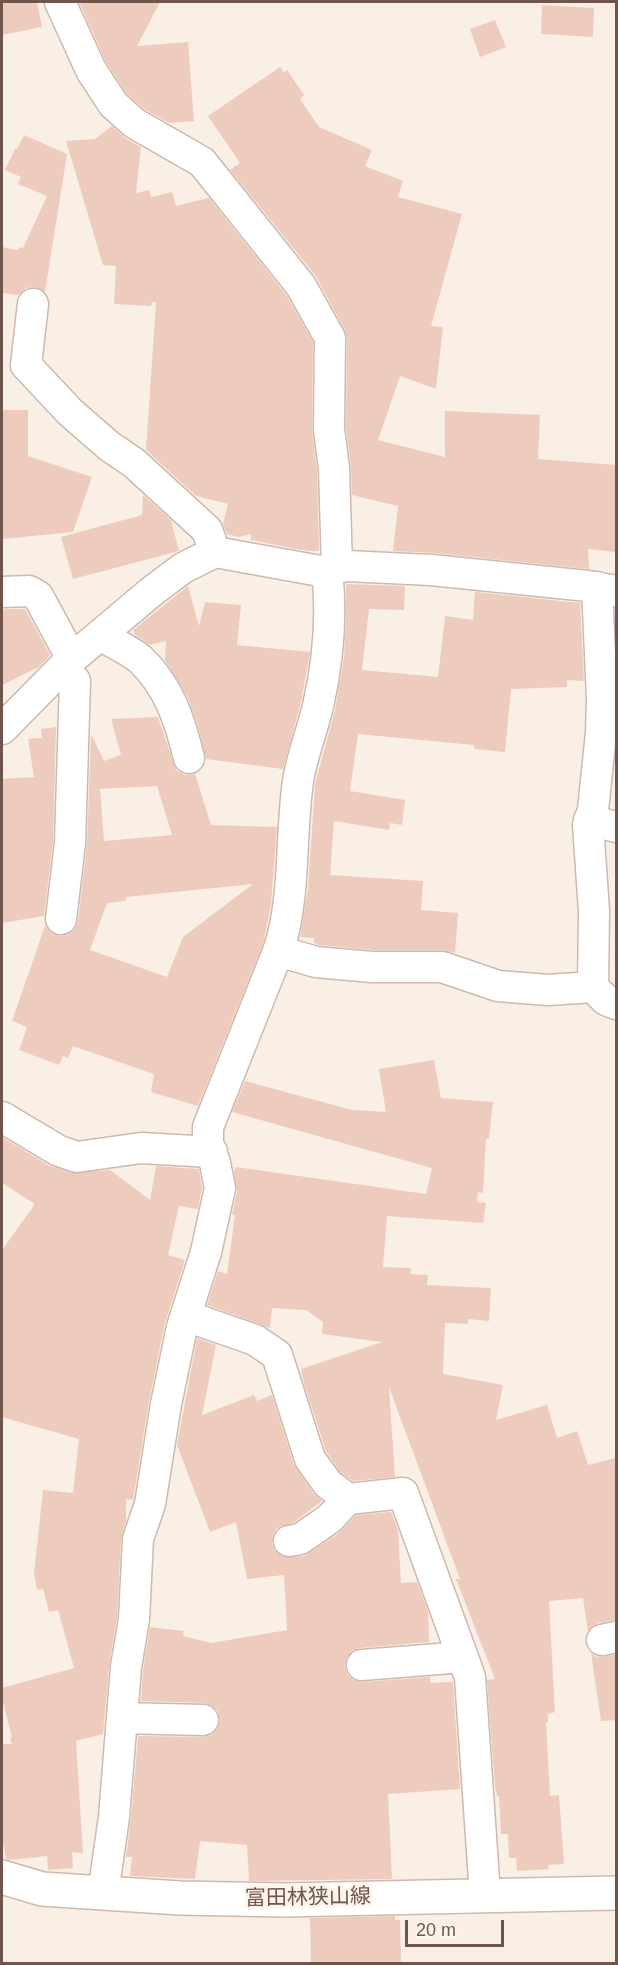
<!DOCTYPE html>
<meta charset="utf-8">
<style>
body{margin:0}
#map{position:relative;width:618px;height:1965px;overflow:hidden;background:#faefe4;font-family:Helvetica,sans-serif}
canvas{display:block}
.frame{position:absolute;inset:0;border:3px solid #70554c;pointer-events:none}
.scale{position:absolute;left:405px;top:1920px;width:99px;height:27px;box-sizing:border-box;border:3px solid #70554c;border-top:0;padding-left:8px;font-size:18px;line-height:21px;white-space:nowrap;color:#70554c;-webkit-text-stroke:4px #fdf4ea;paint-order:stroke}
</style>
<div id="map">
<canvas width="618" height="1965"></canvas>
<div class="frame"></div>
<div class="scale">20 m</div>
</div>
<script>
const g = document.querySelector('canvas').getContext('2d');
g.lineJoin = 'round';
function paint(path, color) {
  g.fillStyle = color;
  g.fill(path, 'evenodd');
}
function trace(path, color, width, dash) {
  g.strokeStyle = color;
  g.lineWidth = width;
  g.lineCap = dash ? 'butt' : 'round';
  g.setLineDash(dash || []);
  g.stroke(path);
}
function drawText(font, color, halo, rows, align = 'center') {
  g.font = font + ' Helvetica,"Noto Sans JP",sans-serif';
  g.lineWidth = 6;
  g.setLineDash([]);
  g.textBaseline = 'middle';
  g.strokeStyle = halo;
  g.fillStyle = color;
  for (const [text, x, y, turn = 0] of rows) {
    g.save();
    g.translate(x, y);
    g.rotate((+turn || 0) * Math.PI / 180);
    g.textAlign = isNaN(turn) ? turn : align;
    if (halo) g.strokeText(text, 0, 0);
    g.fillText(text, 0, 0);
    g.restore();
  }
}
paint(new Path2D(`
 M 2,2 L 37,2 L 42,27 L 2,35 Z
 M 79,2 L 160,2 L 137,46 L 188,42 L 194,121 L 169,123 L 144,109 L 126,93 L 106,62 Z
 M 542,5 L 594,8 L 593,37 L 541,34 Z
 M 495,20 L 506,47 L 480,57 L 470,29 Z
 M 280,67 L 284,73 L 287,70 L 304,95 L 300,99 L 319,127 L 372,150 L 365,166 L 403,181 L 398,197 L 462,214 L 431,326 L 443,327 L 436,389 L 400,376 L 378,440 L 445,457 L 445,411 L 540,415 L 538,459 L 616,465 L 615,552 L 588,549 L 589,569 L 433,553 L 393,551 L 398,506 L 352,495 L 351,466 L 346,428 L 347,338 L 345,330 L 315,275 L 230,170 L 240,163 L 208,116 Z
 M 112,126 L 125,138 L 141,147 L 136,193 L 149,190 L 151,197 L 172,192 L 176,206 L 209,198 L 287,296 L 313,342 L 312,429 L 317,469 L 319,551 L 307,551 L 251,540 L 251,534 L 239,537 L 227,534 L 223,524 L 228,504 L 196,496 L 146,450 L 156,302 L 152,302 L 151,306 L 114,304 L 116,266 L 103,265 L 66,141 L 95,139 Z
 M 24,135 L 67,154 L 45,292 L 34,287 L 26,288 L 18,295 L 2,293 L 2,247 L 18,250 L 19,247 L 23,248 L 47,196 L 18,184 L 21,177 L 5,170 L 15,149 L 17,149 Z
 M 2,410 L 28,410 L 28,456 L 92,477 L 73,532 L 2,539 Z
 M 143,495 L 171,520 L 179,551 L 73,579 L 61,537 L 142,515 Z
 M 346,584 L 405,586 L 404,610 L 369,609 L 362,670 L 438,677 L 445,616 L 473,620 L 475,592 L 580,603 L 584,681 L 567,680 L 567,687 L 511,689 L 505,752 L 474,749 L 474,745 L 358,734 L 350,791 L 405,800 L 402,825 L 390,823 L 389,830 L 334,821 L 330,875 L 423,881 L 421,910 L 458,913 L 455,953 L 442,950 L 373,950 L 319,945 L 314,943 L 314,938 L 300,937 L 308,889 L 315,784 L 335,710 L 344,657 L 346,622 Z
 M 188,586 L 199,626 L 205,602 L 241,605 L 237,645 L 310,652 L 301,702 L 283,769 L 206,759 L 198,726 L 188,698 L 165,660 L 166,641 L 150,645 L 135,635 L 133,630 Z
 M 6,609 L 25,609 L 50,655 L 39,667 L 2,685 L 2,611 Z
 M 158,717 L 176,770 L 185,775 L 195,774 L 211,825 L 277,827 L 271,905 L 263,944 L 198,1106 L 151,1092 L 154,1074 L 73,1046 L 68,1058 L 63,1056 L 59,1065 L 19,1050 L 27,1027 L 12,1021 L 45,926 L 51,933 L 60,936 L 67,935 L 74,930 L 78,922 L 87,844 L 91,734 L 104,761 L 121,755 L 111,719 ZM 157,786 L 172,835 L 104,841 L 100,789 ZM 253,884 L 183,937 L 167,977 L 90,950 L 107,903 L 126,901 L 126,897 Z
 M 56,727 L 53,842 L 44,916 L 2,923 L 2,779 L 34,777 L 28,739 L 42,738 L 41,729 Z
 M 434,1060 L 441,1098 L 493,1102 L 489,1139 L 486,1139 L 483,1193 L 478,1192 L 477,1202 L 486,1203 L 483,1223 L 387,1216 L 383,1267 L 411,1268 L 410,1274 L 428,1275 L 427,1285 L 491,1288 L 489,1321 L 468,1319 L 468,1324 L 445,1323 L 443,1374 L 503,1385 L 496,1420 L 547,1405 L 557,1438 L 577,1431 L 588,1465 L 616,1458 L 616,1620 L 598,1623 L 588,1631 L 583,1598 L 549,1601 L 555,1712 L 548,1714 L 548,1722 L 546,1722 L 550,1796 L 559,1795 L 564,1864 L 548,1865 L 549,1869 L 517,1871 L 516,1858 L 509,1858 L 508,1834 L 501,1834 L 499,1796 L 497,1796 L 495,1787 L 487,1680 L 495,1679 L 456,1579 L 460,1579 L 389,1387 L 395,1477 L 353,1481 L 340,1472 L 326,1451 L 304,1384 L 301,1369 L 382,1342 L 322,1334 L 323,1322 L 306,1310 L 272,1308 L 270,1328 L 207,1305 L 218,1271 L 227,1274 L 235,1215 L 232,1215 L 237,1191 L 234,1172 L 236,1167 L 426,1194 L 432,1168 L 232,1112 L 245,1081 L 352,1110 L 386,1112 L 379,1069 Z
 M 2,1137 L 50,1166 L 72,1173 L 110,1170 L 150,1200 L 156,1166 L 199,1169 L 202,1188 L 198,1209 L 179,1206 L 168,1255 L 185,1260 L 165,1323 L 149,1401 L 133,1500 L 126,1499 L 126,1521 L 121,1538 L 117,1617 L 109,1666 L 103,1734 L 76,1741 L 83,1853 L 72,1852 L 73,1868 L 48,1870 L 47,1856 L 11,1860 L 6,1859 L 4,1847 L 2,1846 L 2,1744 L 12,1744 L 10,1737 L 12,1737 L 2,1699 L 2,1688 L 74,1668 L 58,1610 L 49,1612 L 43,1589 L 37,1590 L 34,1573 L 43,1490 L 73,1493 L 79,1439 L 2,1417 L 2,1250 L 35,1204 L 2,1183 Z
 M 197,1338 L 216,1345 L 202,1415 L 254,1395 L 257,1401 L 272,1395 L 294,1465 L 314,1494 L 322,1501 L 293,1523 L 277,1528 L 273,1535 L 272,1544 L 276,1552 L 284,1557 L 304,1556 L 339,1533 L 356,1515 L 391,1512 L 398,1530 L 401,1583 L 417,1582 L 428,1611 L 429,1642 L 360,1648 L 352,1651 L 347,1657 L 345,1666 L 348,1675 L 354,1680 L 363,1682 L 430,1677 L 430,1683 L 453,1682 L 460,1789 L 388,1794 L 392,1879 L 249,1881 L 247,1845 L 200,1841 L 195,1879 L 130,1876 L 132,1857 L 126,1857 L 131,1818 L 138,1736 L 203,1737 L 212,1735 L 217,1729 L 220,1721 L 218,1711 L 212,1706 L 204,1703 L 141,1701 L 143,1669 L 150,1627 L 184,1631 L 183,1636 L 211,1643 L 287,1630 L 284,1575 L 247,1579 L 236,1522 L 210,1532 L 177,1445 Z
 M 591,1653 L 597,1657 L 616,1655 L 616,1720 L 601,1721 Z
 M 395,1916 L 395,1920 L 400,1920 L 401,1964 L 311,1964 L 310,1918 Z`), '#edccbe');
const street = new Path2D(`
 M 60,2 L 91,70 L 113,104 L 134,123 L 202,162 L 301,286 L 330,338 L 329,429 L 334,468 L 337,568
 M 33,304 L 26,365 L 70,412 L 109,446 L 134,463 L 207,530 L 215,552
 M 597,587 L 602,699 L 601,733 L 593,810 L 588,825 L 594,911 L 593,987 L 606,1000 L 616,1004
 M 2,592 L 29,591 L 38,596 L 72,659
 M 100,635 C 113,643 129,650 140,659 C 169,686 180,721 189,758
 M 2,729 L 69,661 L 151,592 L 183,568 L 215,552 L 320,571 L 347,566 L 431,570 L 588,586 L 616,591
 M 589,820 L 616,827
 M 61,919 L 70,843 L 75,681 L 63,668
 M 278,951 L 316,962 L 372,967 L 442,967 L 498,986 L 548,990 L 593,987
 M 2,1117 L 59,1151 L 77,1157 L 141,1148 L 212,1152
 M 186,1316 L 255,1340 L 277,1355 L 310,1459 L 328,1484 L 348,1499
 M 289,1541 L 300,1539 L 329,1519 L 348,1499 L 403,1493 L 470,1677 L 485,1895
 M 602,1640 L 616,1637
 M 362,1665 L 463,1657
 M 123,1718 L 203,1720
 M 103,1894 L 114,1817 L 126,1667 L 134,1619 L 138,1539 L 150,1504 L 166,1404 L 182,1327 L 206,1252 L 220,1188 L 215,1163 L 208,1143 L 208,1127 L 279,949 C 296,895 290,837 298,781 C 302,756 312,731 318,706 C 328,662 332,614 327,570`);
const secondary = new Path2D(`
 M 2,1877 L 42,1889 L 180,1898 L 285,1900 L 616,1893`);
trace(street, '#cdb9af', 33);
trace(secondary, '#cfb8ac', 36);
trace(street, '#fff', 30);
trace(secondary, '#fff', 33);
drawText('21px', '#70554c', '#fdf4ea', [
 ["富田林狭山線",308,1898,-1]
]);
</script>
